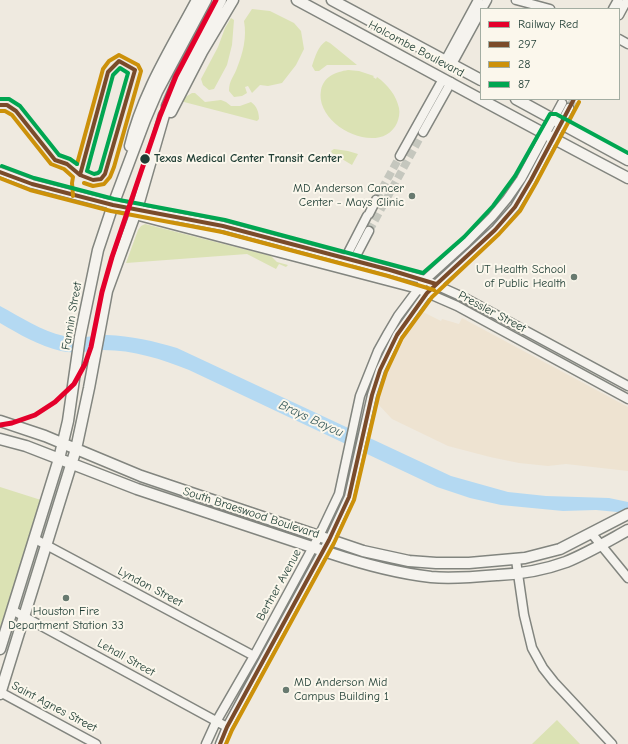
<!DOCTYPE html>
<style>
body{margin:0}
#map{position:relative;width:628px;height:744px;overflow:hidden;background:#efeae0;font-family:"Comic Neue",sans-serif}
canvas{display:block}
.legend{position:absolute;left:480px;top:8px;width:140px;height:92px;box-sizing:border-box;background:#fbf7ec;border:1px solid #a3ada2;margin:0;padding:5px 7px;list-style:none;font-size:12px;color:#1f3d34}
.legend li{display:flex;align-items:center;gap:8px;height:20px}
.legend b{width:20px;border:1px solid #a3ada2}
</style>
<div id="map">
<canvas width="628" height="744"></canvas>
<ul class="legend">
<li><b style="height:5px;background:#e4002b"></b>Railway Red</li>
<li><b style="height:5px;background:#7a4b2a"></b>297</li>
<li><b style="height:5px;background:#cc910a"></b>28</li>
<li><b style="height:5px;background:#00a651"></b>87</li>
</ul>
</div>
<script>
const g = document.querySelector('canvas').getContext('2d');
g.lineJoin = 'round';
function paint(path, color) {
  g.fillStyle = color;
  g.fill(path, 'evenodd');
}
function trace(path, color, width, dash) {
  g.strokeStyle = color;
  g.lineWidth = width;
  g.lineCap = dash ? 'butt' : 'round';
  g.setLineDash(dash || []);
  g.stroke(path);
}
function drawText(font, color, halo, rows, align = 'center') {
  g.font = font + ' "Comic Neue",sans-serif';
  g.lineWidth = 4;
  g.setLineDash([]);
  g.textBaseline = 'middle';
  g.strokeStyle = halo;
  g.fillStyle = color;
  for (const [text, x, y, turn = 0] of rows) {
    g.save();
    g.translate(x, y);
    g.rotate((+turn || 0) * Math.PI / 180);
    g.textAlign = isNaN(turn) ? turn : align;
    if (halo) g.strokeText(text, 0, 0);
    g.fillText(text, 0, 0);
    g.restore();
  }
}
paint(new Path2D(`
 M 423,312 L 441,321 L 442,319 L 459,324 L 462,318 L 628,407 L 628,471 L 566,464 L 548,466 L 519,463 L 490,457 L 448,446 L 392,419 L 377,403 L 383,384 L 390,366 L 406,336 Z`), '#eee3d1');
paint(new Path2D(`
 M 252,9 L 270,11 L 294,23 L 301,31 L 304,49 L 296,65 L 282,83 L 268,86 L 260,85 L 252,93 L 248,86 L 245,87 L 247,93 L 242,96 L 234,97 L 229,91 C 229,80 234,77 237,68 C 243,53 247,37 244,21 Z
 M 231,18 L 234,20 L 232,45 L 227,65 L 214,89 L 209,90 L 203,85 L 201,79 L 218,47 L 225,28 Z
 M 326,41 L 330,43 L 357,65 L 327,65 L 319,71 L 315,71 L 312,66 C 315,57 318,46 326,41 Z
 M 348,70 L 359,71 L 374,76 L 373,77 L 376,79 L 377,77 C 388,85 396,95 399,108 C 400,113 399,118 397,123 C 381,158 314,126 321,90 C 324,76 336,72 348,70 Z
 M 192,93 L 195,93 L 205,102 L 221,100 L 226,102 L 231,106 L 240,106 L 251,102 C 257,106 259,113 259,119 L 257,121 L 184,102 L 183,100 L 187,96 Z
 M 334,149 L 348,151 L 358,154 L 352,165 L 332,153 L 331,151 Z
 M 145,224 L 271,256 L 277,262 L 288,265 L 286,267 L 279,264 L 276,269 L 247,254 L 126,263 L 138,230 L 141,226 Z
 M 0,487 L 41,500 L 0,628 Z
 M 557,720 L 580,744 L 532,744 Z`), '#dbe2b4');
paint(new Path2D(`
 M 0,306 C 21,317 41,331 64,336 C 79,340 93,335 107,335 C 131,336 154,341 177,348 L 451,476 L 508,492 L 546,496 L 609,498 L 628,502 L 628,513 L 596,510 L 563,511 L 501,505 L 470,498 L 437,487 L 189,370 C 161,359 134,350 103,350 C 89,351 75,354 61,351 C 39,346 19,334 0,323 Z`), '#b4d9f2');
trace(new Path2D(`
 M 569,108 L 574,99
 M 376,200 L 400,156
 M 369,231 L 423,132`), '#c5c7be', 8, [8, 4]);
const minor = new Path2D(`
 M 516,0 L 550,9
 M 482,9 L 487,0
 M 613,9 L 618,0
 M 619,15 L 627,0
 M 619,39 L 628,44
 M 445,61 L 478,0
 M 452,64 L 481,11
 M 423,132 L 451,82
 M 400,156 L 443,79
 M 0,172 L 32,184 L 113,205 L 223,226 L 425,280 L 465,298 L 628,386
 M 131,211 L 135,215 L 418,289 L 457,306 L 628,399
 M 369,214 L 376,200
 M 350,260 L 357,254 L 369,231
 M 348,264 L 349,251 L 367,216
 M 592,534 L 628,578
 M 35,539 L 254,656
 M 516,560 L 524,615 L 532,648 L 543,668 L 554,682 L 612,744
 M 12,610 L 227,727
 M 0,692 L 96,744
 M 206,744 L 216,722 L 254,656 L 319,536 L 339,494 L 360,396 L 378,351 L 388,333 L 398,316 L 425,280 L 467,242 L 492,217 L 507,199 L 521,179 L 562,103
 M 220,744 L 227,727 L 329,540 L 349,497 L 372,395 L 380,370 L 397,335 L 427,293 L 495,230 L 515,207 L 531,180 L 569,108`);
const major = new Path2D(`
 M 297,0 C 407,59 517,120 628,178
 M 332,0 L 481,80
 M 516,99 L 628,160
 M 167,106 L 182,71 L 221,0
 M 171,112 L 202,52 L 233,0
 M 130,146 C 142,94 172,47 197,0
 M 0,421 L 45,436 L 141,476 L 363,551 L 409,561 L 436,563 L 469,563 L 525,558 L 560,549 L 628,514
 M 0,439 L 26,446 L 137,489 L 330,553 C 363,564 396,573 431,577 C 453,579 475,577 498,575 C 521,574 544,570 566,562 C 588,553 608,541 628,530
 M 0,649 L 59,459 L 68,421 L 80,337 L 98,250 L 113,205 L 145,120 L 157,92 L 206,0
 M 0,694 L 76,449 L 89,388 L 107,291 L 137,209 L 164,115`);
trace(minor, '#82857f', 11);
trace(major, '#82857f', 13);
trace(minor, '#f5f3ee', 8);
trace(major, '#f5f3ee', 10);
trace(new Path2D(`
 M 119,61 L 135,70 L 105,174 L 101,179 L 93,180 L 80,175 L 108,72 Z
 M 0,105 L 7,105 L 16,111 L 55,160 L 67,164 L 80,175
 M 0,172 L 32,184 L 113,205 L 223,226 L 390,270 L 436,284
 M 220,744 L 227,727 L 329,540 L 349,497 L 372,395 L 380,370 L 397,335 L 427,293 L 495,230 L 515,207 L 531,180 L 574,99`), '#7a4b2a', 4);
trace(new Path2D(`
 M 0,111 L 5,111 L 12,115 L 51,164 L 64,169 L 73,177 L 72,183 L 73,196
 M 77,164 L 103,69 L 109,61 L 119,55 L 138,65 L 141,71 L 114,167 L 110,177 L 104,184 L 93,186 L 84,183
 M 0,178 L 30,190 L 111,211 L 222,232 L 388,276 L 434,290
 M 226,744 L 232,730 L 334,543 L 354,500 L 378,397 L 386,372 L 402,338 L 432,297 L 499,234 L 520,211 L 536,183 L 579,102`), '#cc910a', 4);
trace(new Path2D(`
 M 120,68 L 128,73 L 100,171 L 98,173 L 94,174 L 87,171 L 113,75 Z
 M 0,99 L 9,99 L 20,106 L 59,155 L 70,159 L 77,164
 M 2,166 L 34,178 L 114,199 L 225,220 L 423,273 L 464,237 L 493,206 L 515,176 L 550,114 L 556,114 L 628,153`), '#00a651', 4);
trace(new Path2D(`
 M 0,425 L 12,423 L 35,415 L 55,402 L 74,384 L 85,364 L 91,347 L 102,292 L 112,257 L 160,116 L 176,76 L 216,0`), '#e4002b', 5);
for (const [x, y, r, color] of [
 [145,159,5.5,"#1f3d34"],
 [412,196,4,"#687a70"],
 [574,277,4,"#687a70"],
 [66,598,4,"#687a70"],
 [286,690,4,"#687a70"]
]) {
  const dot = new Path2D();
  dot.arc(x, y, r, 0, 2 * Math.PI);
  g.fillStyle = color;
  g.fill(dot);
  trace(dot, '#fbf7ec', 1.5);
}
drawText('12px', '#1f3d34', '#fbf7ec', [
 ["Holcombe Boulevard",416,49,28],
 ["Pressler Street",492,312,28],
 ["Fannin Street",72,316,-80],
 ["South Braeswood Boulevard",251,513,18],
 ["Bertner Avenue",279,585,-61],
 ["Lyndon Street",150,587,28],
 ["Lehall Street",126,658,29],
 ["Saint Agnes Street",54,707,28]
]);
drawText('bold 12px', '#1f3d34', '#fbf7ec', [
 ["Texas Medical Center Transit Center",154,159]
], 'left');
drawText('12px', '#1f3d34', '#fbf7ec', [
 ["MD Anderson Cancer",404,189],
 ["Center - Mays Clinic",404,203],
 ["UT Health School",566,270],
 ["of Public Health",566,284],
 ["Houston Fire",66,612,"center"],
 ["Department Station 33",66,626,"center"],
 ["MD Anderson Mid",294,683,"left"],
 ["Campus Building 1",294,697,"left"]
], 'right');
drawText('italic 13px', '#385b5c', '#fbf7ec', [
 ["Brays Bayou",311,419,25]
]);
</script>
